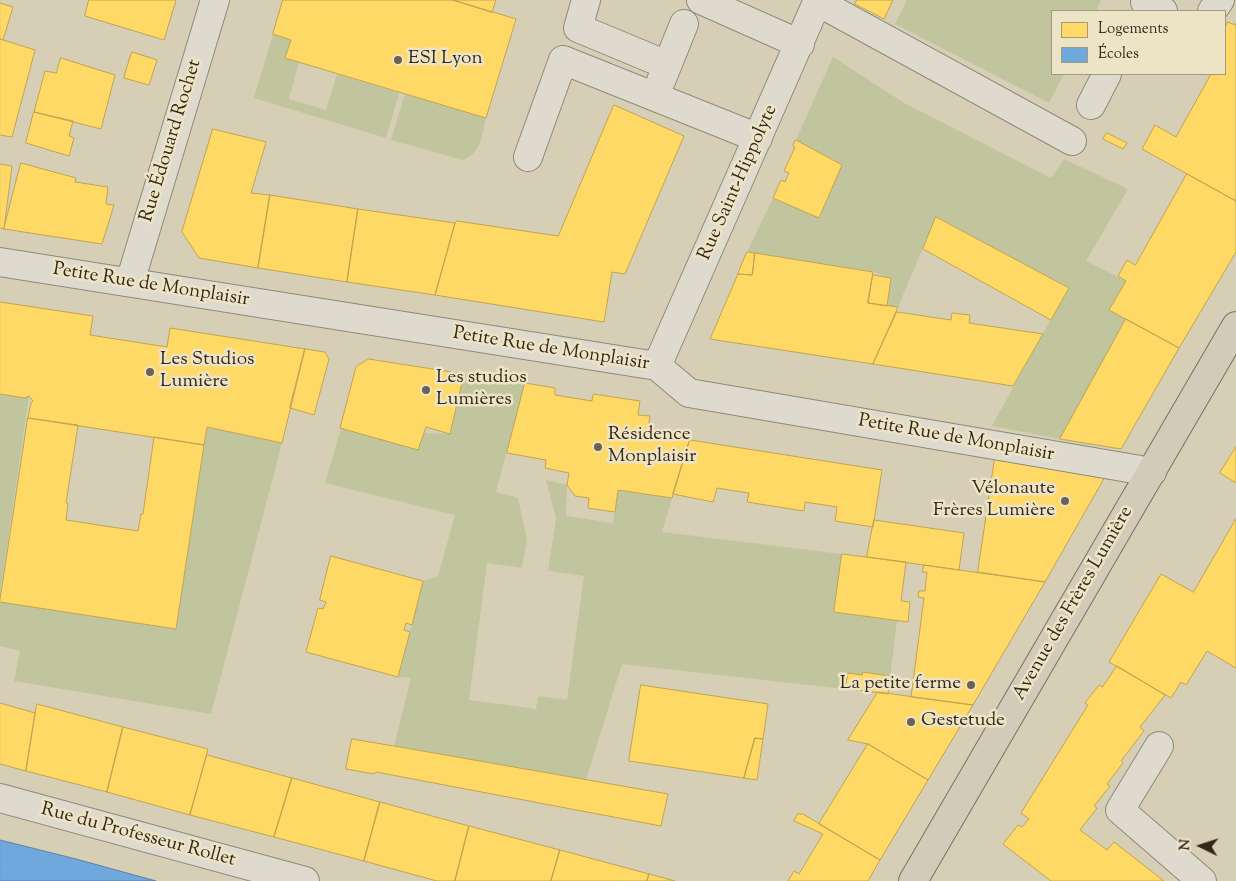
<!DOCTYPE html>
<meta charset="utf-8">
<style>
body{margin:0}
#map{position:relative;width:1236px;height:881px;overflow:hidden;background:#d6ceb5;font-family:"Sorts Mill Goudy",serif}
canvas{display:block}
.legend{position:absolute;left:1051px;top:10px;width:175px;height:65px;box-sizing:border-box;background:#ede4c6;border:1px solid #a39881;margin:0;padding:6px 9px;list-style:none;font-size:15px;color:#35271a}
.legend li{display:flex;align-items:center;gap:10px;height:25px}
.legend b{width:25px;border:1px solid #a39881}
.north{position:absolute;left:1176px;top:821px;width:50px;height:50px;-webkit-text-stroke:4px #ede4c6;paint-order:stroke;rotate:274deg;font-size:14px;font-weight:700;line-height:20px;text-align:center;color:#35271a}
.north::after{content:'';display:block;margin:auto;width:18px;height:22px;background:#35271a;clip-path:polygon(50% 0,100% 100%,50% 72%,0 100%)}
</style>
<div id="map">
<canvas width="1236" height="881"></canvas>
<ul class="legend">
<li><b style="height:14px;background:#ffd966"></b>Logements</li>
<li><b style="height:14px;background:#6fa8dc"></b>Écoles</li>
</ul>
<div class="north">N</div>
</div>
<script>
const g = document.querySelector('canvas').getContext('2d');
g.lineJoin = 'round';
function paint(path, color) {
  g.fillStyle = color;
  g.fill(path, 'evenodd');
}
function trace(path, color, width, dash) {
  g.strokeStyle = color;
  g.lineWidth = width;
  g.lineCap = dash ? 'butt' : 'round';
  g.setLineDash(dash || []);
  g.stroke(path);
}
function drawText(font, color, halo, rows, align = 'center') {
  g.font = font + ' "Sorts Mill Goudy",serif';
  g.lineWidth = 5;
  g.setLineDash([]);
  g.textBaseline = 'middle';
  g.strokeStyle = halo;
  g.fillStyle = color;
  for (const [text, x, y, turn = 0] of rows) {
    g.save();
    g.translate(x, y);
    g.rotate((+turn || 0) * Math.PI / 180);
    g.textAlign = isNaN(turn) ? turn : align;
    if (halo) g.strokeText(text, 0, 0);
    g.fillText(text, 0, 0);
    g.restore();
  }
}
paint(new Path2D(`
 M 907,0 L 1101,0 L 1096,11 L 1052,11 L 1052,74 L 1064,74 L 1049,103 L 895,24 Z
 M 273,34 L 291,40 L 286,58 L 299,62 L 289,99 L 326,110 L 337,74 L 399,93 L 386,138 L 254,98 Z
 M 833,57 L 906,104 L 1051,178 L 1064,159 L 1128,189 L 1086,261 L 1126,281 L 1109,310 L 1126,319 L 1060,439 L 992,426 L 1068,288 L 936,217 L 898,307 L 887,306 L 891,278 L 873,272 L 747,252 L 773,198 L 819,218 L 842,165 L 796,140 Z
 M 405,94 L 486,118 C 482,135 481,152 463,160 L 391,140 Z
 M 464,374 L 525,383 L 496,492 L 518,498 L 527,540 L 522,568 L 487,563 L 469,700 L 536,709 L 538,696 L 567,700 L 584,576 L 548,571 L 556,518 L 546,480 L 567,485 L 566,516 L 613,523 L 618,490 L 672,498 L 662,532 L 842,554 L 834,612 L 897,620 L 888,694 L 622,664 L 586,780 L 394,746 L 411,678 L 398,677 L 423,581 L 438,576 L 455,515 L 325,483 L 341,429 L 450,434 Z
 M 0,395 L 29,396 L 0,595 Z
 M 207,427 L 282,443 L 211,714 L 14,681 L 20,651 L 0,646 L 0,602 L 176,629 Z`), '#c1c59e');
const homes = new Path2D(`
 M 89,0 L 176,0 L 164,40 L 85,16 Z
 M 283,0 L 453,0 L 516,19 L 486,118 L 285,58 L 291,40 L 273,34 Z
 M 453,0 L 496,0 L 492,12 Z
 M 857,0 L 893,0 L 884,19 L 855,4 Z
 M 0,3 L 13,7 L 3,40 L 0,39 Z
 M 1228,22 L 1235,25 L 1236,23 L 1236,201 L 1142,149 L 1155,125 L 1176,137 L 1211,74 L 1225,74 L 1225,28 Z
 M 0,39 L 35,50 L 12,137 L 0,135 Z
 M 132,52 L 157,60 L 149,85 L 124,78 Z
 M 61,58 L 115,75 L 101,129 L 34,112 L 45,71 L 56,73 Z
 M 614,105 L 684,136 L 625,274 L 612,272 L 604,322 L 435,295 L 455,223 L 457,221 L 558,236 Z
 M 34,112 L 73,121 L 69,136 L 74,138 L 69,156 L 26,143 Z
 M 213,129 L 266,142 L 251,193 L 270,195 L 258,268 L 199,258 L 182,232 Z
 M 1107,133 L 1127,143 L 1123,149 L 1103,139 Z
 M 796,140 L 842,165 L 819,218 L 773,198 L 781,180 L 785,182 L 789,173 L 784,171 L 795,147 L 793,146 Z
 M 21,163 L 76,178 L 75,182 L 108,187 L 106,204 L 114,205 L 102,244 L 4,229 Z
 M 0,164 L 12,166 L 4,229 L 0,228 Z
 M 1187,174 L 1236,201 L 1236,252 L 1179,348 L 1109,310 L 1126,281 L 1118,276 L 1127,260 L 1135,265 Z
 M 270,195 L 358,209 L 347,282 L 258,268 Z
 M 358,209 L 455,223 L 435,295 L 347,282 Z
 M 936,217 L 1069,288 L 1051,320 L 923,249 Z
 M 747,252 L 755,253 L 752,275 L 738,274 Z
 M 755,253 L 873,272 L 868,303 L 898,307 L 873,364 L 710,339 L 738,274 L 752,275 Z
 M 873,275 L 891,278 L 887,306 L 868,303 Z
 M 0,302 L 93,316 L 90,335 L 167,347 L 170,328 L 305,349 L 282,443 L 207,427 L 204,445 L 28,418 L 31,403 L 33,401 L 29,396 L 25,398 L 0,394 Z
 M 897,312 L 951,320 L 952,313 L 970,315 L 969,323 L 1043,334 L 1013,386 L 873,364 Z
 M 1126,319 L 1179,348 L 1121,449 L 1060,439 Z
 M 305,349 L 325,352 L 329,359 L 314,415 L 290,408 Z
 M 369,359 L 464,374 L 450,434 L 426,427 L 418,450 L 340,428 L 356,367 Z
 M 525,383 L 555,388 L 555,395 L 592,401 L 593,394 L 640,401 L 638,415 L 650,416 L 648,428 L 691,435 L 672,498 L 618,490 L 615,512 L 588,508 L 589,498 L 575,496 L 567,485 L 569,473 L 545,468 L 546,460 L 507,453 Z
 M 28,418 L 78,425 L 66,503 L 68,503 L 66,520 L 138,531 L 141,514 L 143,514 L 154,437 L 204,445 L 176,629 L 0,602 Z
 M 690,440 L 882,470 L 873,527 L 835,521 L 837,507 L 805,502 L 804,511 L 747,502 L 749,493 L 717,488 L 713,502 L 673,494 Z
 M 1236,447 L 1236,483 L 1220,473 Z
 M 995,458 L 1106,475 L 1045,582 L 978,572 Z
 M 1236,519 L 1236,668 L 1207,651 L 1186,685 L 1181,682 L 1171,698 L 1109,662 L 1161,574 L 1193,592 Z
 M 874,520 L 964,533 L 959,570 L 867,557 Z
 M 842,554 L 906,562 L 901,601 L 910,602 L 908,622 L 834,612 Z
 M 331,556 L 423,581 L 412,625 L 406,623 L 404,630 L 410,632 L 398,677 L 306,652 L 318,608 L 323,609 L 326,602 L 320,600 Z
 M 924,565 L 1045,582 L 973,705 L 911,697 L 924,598 L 918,597 L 919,591 L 925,591 L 927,572 L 923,572 Z
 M 1117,666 L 1165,695 L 1140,727 L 1144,731 L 1121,761 L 1123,763 L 1107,784 L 1110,786 L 1094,806 L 1097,808 L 1080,830 L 1107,850 L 1114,842 L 1164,881 L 1051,881 L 1003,844 L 1018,825 L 1022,827 L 1029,819 L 1021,813 L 1088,705 L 1085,703 L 1099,685 L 1102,687 Z
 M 863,672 L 890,676 L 888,694 L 845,688 L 848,673 L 862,675 Z
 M 641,685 L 768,704 L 763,739 L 755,738 L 744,778 L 629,761 Z
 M 878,692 L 973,705 L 928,780 L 868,744 L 848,740 Z
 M 0,703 L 35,713 L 26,771 L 0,764 Z
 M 37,704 L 123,727 L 107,792 L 26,771 Z
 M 123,727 L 208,749 L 190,815 L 107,792 Z
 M 755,738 L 763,739 L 757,780 L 744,778 Z
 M 352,739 L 394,746 L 668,794 L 661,826 L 376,772 L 374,774 L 346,769 Z
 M 868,744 L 928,780 L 880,860 L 819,824 Z
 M 207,755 L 292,778 L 274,837 L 190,815 Z
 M 292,778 L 380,802 L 364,861 L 274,837 Z
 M 380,802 L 469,826 L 455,881 L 437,881 L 364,861 Z
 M 798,814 L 803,814 L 880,860 L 868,881 L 788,881 L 794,871 L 799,874 L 823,834 L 794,821 Z
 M 469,826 L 560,850 L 551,881 L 455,881 Z
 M 560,850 L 649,874 L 647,881 L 551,881 Z
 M 649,874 L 675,881 L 647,881 Z`);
paint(homes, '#ffd966');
trace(homes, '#c2a44f', 1);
const schools = new Path2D(`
 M 0,840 L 76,859 L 156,881 L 0,881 Z`);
paint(schools, '#6fa8dc');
trace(schools, '#5e81a2', 1);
const minor = new Path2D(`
 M 586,0 L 578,28 L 667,65
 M 701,0 L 800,44
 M 818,2 L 1072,141
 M 1145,2 L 1163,11
 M 1212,11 L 1220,0
 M 661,81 L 684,24
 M 1091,105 L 1107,74
 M 528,157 L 563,60 L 758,138
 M 0,262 L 657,366 L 689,393 L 1152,472
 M 130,282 L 215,0
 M 657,366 L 818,0
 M 1159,746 L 1120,810 L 1202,881
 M 0,798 L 305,881`);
const major = new Path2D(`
 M 913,881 L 1236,326`);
trace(minor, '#8f897a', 30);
trace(major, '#787265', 30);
trace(minor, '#dedbce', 28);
trace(major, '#d3cbba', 28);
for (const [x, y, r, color] of [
 [398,60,5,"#6d6150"],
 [150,372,5,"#6d6150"],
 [426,390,5,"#6d6150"],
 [598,447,5,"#6d6150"],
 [1065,501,5,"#6d6150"],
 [971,685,5,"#6d6150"],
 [911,722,5,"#6d6150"]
]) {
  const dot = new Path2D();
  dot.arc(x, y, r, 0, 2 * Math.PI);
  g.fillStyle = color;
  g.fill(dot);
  trace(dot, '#ede4c6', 2);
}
drawText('19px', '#35271a', '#ede4c6', [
 ["ESI Lyon",408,60],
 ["Les Studios",160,361],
 ["Lumière",160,383],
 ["Les studios",436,379],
 ["Lumières",436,401],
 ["Résidence",608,436],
 ["Monplaisir",608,458],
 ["Vélonaute",1055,490,"right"],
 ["Frères Lumière",1055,512,"right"],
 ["La petite ferme",961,685,"right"],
 ["Gestetude",921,722]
], 'left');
drawText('19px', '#35271a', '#ede4c6', [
 ["Rue Édouard Rochet",172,141,-73],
 ["Rue Saint-Hippolyte",739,183,-66],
 ["Petite Rue de Monplaisir",151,286,9],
 ["Petite Rue de Monplaisir",551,350,9],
 ["Petite Rue de Monplaisir",956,439,10],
 ["Avenue des Frères Lumière",1074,604,-60],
 ["Rue du Professeur Rollet",138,836,15]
]);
</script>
